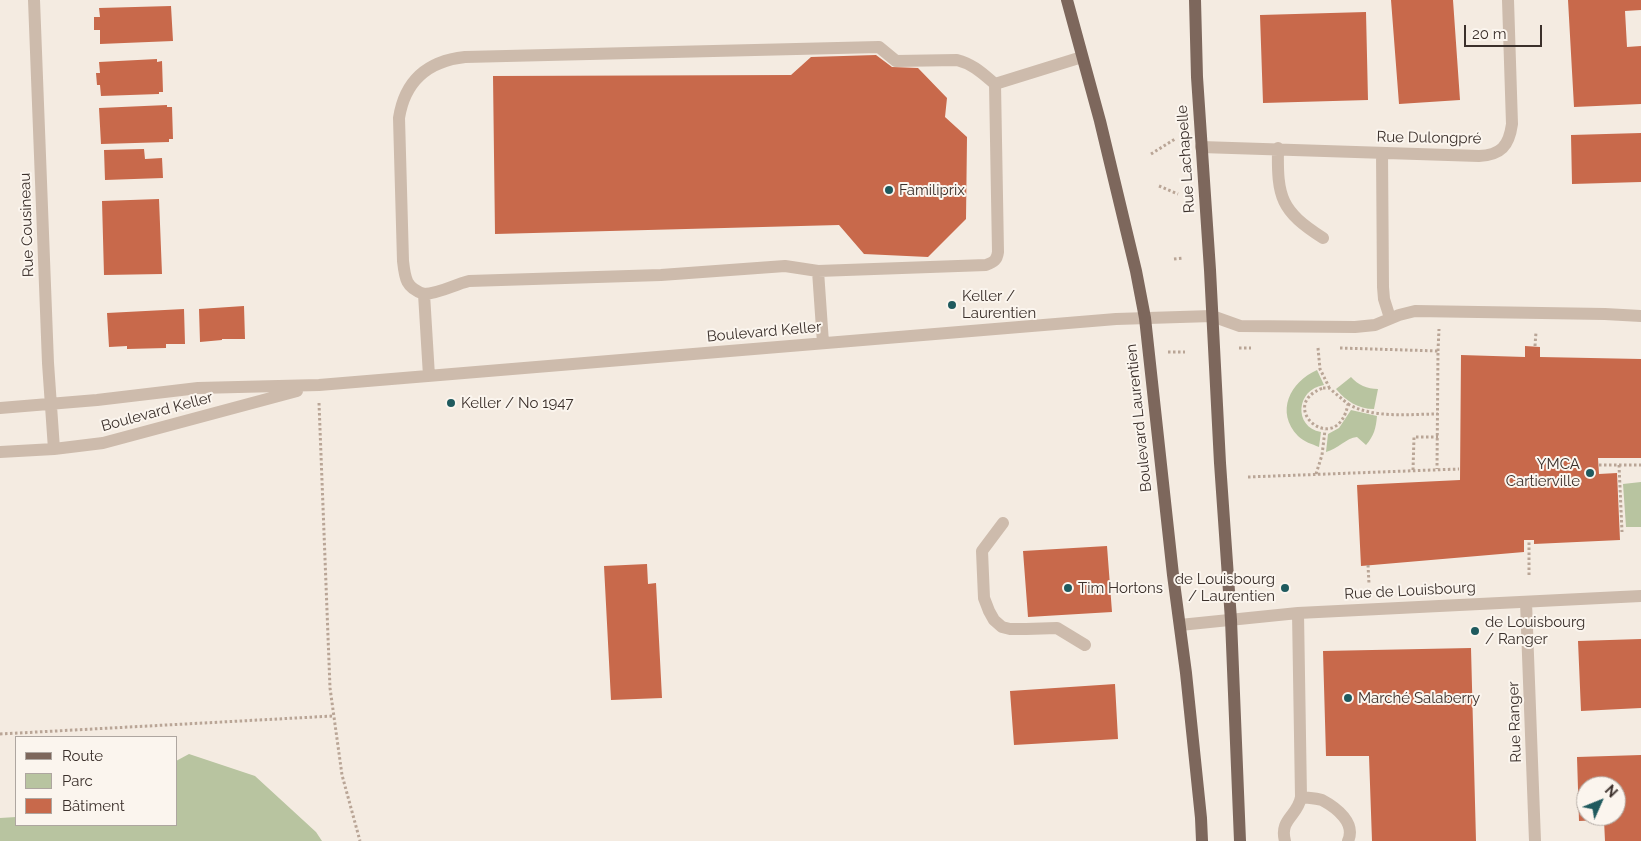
<!DOCTYPE html>
<meta charset="utf-8">
<style>
body{margin:0}
#map{position:relative;width:1641px;height:841px;overflow:hidden;background:#f4ebe1;font-family:Raleway,sans-serif}
canvas{display:block}
.legend{position:absolute;left:15px;top:736px;width:162px;height:90px;box-sizing:border-box;background:#fbf5ee;border:1px solid #aea6a0;margin:0;padding:6px 9px;list-style:none;font-size:15px;color:#3b302b}
.legend li{display:flex;align-items:center;gap:10px;height:25px}
.legend b{width:25px;border:1px solid #aea6a0}
.north{position:absolute;left:1576px;top:776px;width:50px;height:50px;box-sizing:border-box;background:#fbf5ee;border:1px solid #aea6a0;border-radius:50%;rotate:46deg;font-size:14px;font-weight:700;line-height:20px;text-align:center;color:#3b302b}
.north::after{content:'';display:block;margin:auto;width:18px;height:22px;background:#1f5a5e;clip-path:polygon(50% 0,100% 100%,50% 72%,0 100%)}
.scale{position:absolute;left:1464px;top:25px;width:78px;height:22px;box-sizing:border-box;border:2px solid #3b302b;border-top:0;padding-left:6px;font-size:15px;line-height:18px;white-space:nowrap;color:#3b302b;-webkit-text-stroke:4px #fbf5ee;paint-order:stroke}
</style>
<div id="map">
<canvas width="1641" height="841"></canvas>
<ul class="legend">
<li><b style="height:6px;background:#7d675c"></b>Route</li>
<li><b style="height:14px;background:#b8c4a0"></b>Parc</li>
<li><b style="height:14px;background:#c8694b"></b>Bâtiment</li>
</ul>
<div class="north">N</div>
<div class="scale">20 m</div>
</div>
<script>
const g = document.querySelector('canvas').getContext('2d');
g.lineJoin = 'round';
function paint(path, color) {
  g.fillStyle = color;
  g.fill(path, 'evenodd');
}
function trace(path, color, width, dash) {
  g.strokeStyle = color;
  g.lineWidth = width;
  g.lineCap = dash ? 'butt' : 'round';
  g.setLineDash(dash || []);
  g.stroke(path);
}
function drawText(font, color, halo, rows, align = 'center') {
  g.font = font + ' Raleway,sans-serif';
  g.lineWidth = 4;
  g.setLineDash([]);
  g.textBaseline = 'middle';
  g.strokeStyle = halo;
  g.fillStyle = color;
  for (const [text, x, y, turn = 0] of rows) {
    g.save();
    g.translate(x, y);
    g.rotate((+turn || 0) * Math.PI / 180);
    g.textAlign = isNaN(turn) ? turn : align;
    if (halo) g.strokeText(text, 0, 0);
    g.fillText(text, 0, 0);
    g.restore();
  }
}
paint(new Path2D(`
 M 1317,370 L 1324,385 C 1296,389 1293,427 1321,432 L 1319,447 C 1312,444 1304,442 1298,436 C 1275,412 1290,382 1317,370 Z
 M 1351,377 C 1358,385 1367,389 1378,389 L 1374,409 C 1358,409 1346,401 1336,389 Z
 M 1351,410 L 1377,416 C 1376,428 1374,436 1366,445 L 1357,437 C 1346,438 1338,449 1326,452 L 1328,434 L 1339,428 Z
 M 1641,482 L 1641,527 L 1626,527 L 1623,484 Z
 M 189,754 L 255,776 L 316,832 L 322,841 L 0,841 L 0,818 L 16,817 L 16,825 L 176,825 L 176,761 Z`), '#b8c4a0');
paint(new Path2D(`
 M 1391,0 L 1453,0 L 1460,100 L 1399,104 Z
 M 1568,0 L 1641,0 L 1641,10 L 1625,11 L 1627,47 L 1641,46 L 1641,104 L 1574,107 Z
 M 171,6 L 173,41 L 100,44 L 100,30 L 94,30 L 94,17 L 100,17 L 99,8 Z
 M 1366,12 L 1368,100 L 1263,103 L 1260,15 Z
 M 876,55 L 892,67 L 918,68 L 947,98 L 945,117 L 967,137 L 966,219 L 928,257 L 864,254 L 839,225 L 495,234 L 493,76 L 791,75 L 811,57 Z
 M 157,59 L 157,62 L 162,61 L 163,92 L 159,92 L 159,94 L 101,96 L 100,85 L 97,85 L 96,73 L 100,73 L 99,62 Z
 M 167,105 L 167,107 L 172,107 L 173,139 L 169,139 L 169,142 L 101,144 L 99,108 Z
 M 1641,133 L 1641,182 L 1572,184 L 1571,135 Z
 M 144,149 L 145,159 L 162,158 L 163,178 L 105,180 L 104,150 Z
 M 159,199 L 162,274 L 104,275 L 102,201 Z
 M 244,306 L 245,339 L 222,339 L 222,340 L 200,342 L 199,309 Z
 M 184,309 L 185,344 L 166,344 L 166,348 L 127,349 L 127,346 L 109,347 L 107,313 Z
 M 1525,346 L 1540,347 L 1540,357 L 1641,359 L 1641,458 L 1598,458 L 1599,474 L 1617,473 L 1620,540 L 1534,544 L 1534,540 L 1524,540 L 1524,552 L 1361,566 L 1357,485 L 1460,480 L 1461,355 L 1525,357 Z
 M 1107,546 L 1112,612 L 1028,617 L 1023,551 Z
 M 647,564 L 648,584 L 656,583 L 662,698 L 611,700 L 604,566 Z
 M 1641,639 L 1641,708 L 1581,711 L 1578,641 Z
 M 1471,648 L 1476,841 L 1372,841 L 1369,756 L 1326,756 L 1323,651 Z
 M 1115,684 L 1118,739 L 1014,745 L 1010,691 Z
 M 1641,755 L 1641,841 L 1605,841 L 1604,820 L 1579,821 L 1577,757 ZM 1586,786 L 1616,786 L 1616,816 L 1586,816 Z`), '#c8694b');
trace(new Path2D(`
 M 1151,154 L 1175,139
 M 1159,186 L 1178,194
 M 1174,259 L 1183,258
 M 1535,346 L 1536,332
 M 1239,348 L 1251,348
 M 1318,348 L 1320,369 L 1329,387
 M 1340,348 L 1438,351 L 1437,469
 M 1438,351 L 1439,329
 M 1168,352 L 1185,352
 M 1323,388 L 1329,388 L 1348,404 C 1337,460 1274,406 1323,388 Z
 M 319,403 L 330,688 L 342,775 L 360,841
 M 1348,404 C 1374,419 1409,414 1438,414
 M 1599,465 L 1641,465
 M 1619,465 L 1622,532
 M 1413,470 L 1414,437 L 1438,437
 M 1316,474 L 1322,455 L 1325,430
 M 1248,477 L 1459,469
 M 1368,565 L 1369,584
 M 1529,575 L 1529,540
 M 0,734 L 333,716`), '#b9a596', 3, [2.5, 2.5]);
trace(new Path2D(`
 M 34,0 L 48,363 L 54,449
 M 1201,147 L 1479,156 C 1501,155 1509,146 1512,124 L 1508,0
 M 1278,148 C 1277,198 1281,211 1323,238
 M 1382,153 L 1383,287 L 1384,299 L 1390,318
 M 424,294 C 406,288 405,279 403,261 L 399,118 C 405,80 428,61 465,57 L 879,47 L 896,61 L 957,60 C 973,64 983,74 995,84
 M 823,343 L 818,271 L 986,265 C 994,262 997,260 998,252 L 995,84 L 1082,57
 M 429,376 L 424,294 C 441,293 453,285 469,281 L 661,275 L 785,266 L 818,271
 M 0,408 L 97,400 L 198,388 L 319,385 L 1116,319 L 1212,316 L 1240,326 L 1355,327 L 1375,325 L 1399,315 L 1415,311 L 1605,314 L 1641,316
 M 0,452 L 54,449 L 103,443 L 297,391
 M 1003,523 L 982,551 L 984,598 L 989,611 L 994,620 L 1002,627 L 1010,629 L 1026,629 L 1057,628 L 1085,645
 M 1526,602 L 1535,841
 M 1180,625 L 1298,613 L 1641,596
 M 1301,797 C 1308,798 1315,798 1322,800 C 1337,808 1356,823 1348,841
 M 1285,841 C 1279,819 1298,816 1301,797 L 1298,613`), '#cdbbac', 12);
trace(new Path2D(`
 M 1067,0 L 1100,121 L 1136,271 L 1145,318 L 1173,575 L 1186,673 L 1201,818 L 1202,841
 M 1195,0 L 1197,77 L 1210,270 L 1220,463 L 1231,620 L 1240,841`), '#7d675c', 12);
for (const [x, y, r, color] of [
 [889,190,5,"#1f5a5e"],
 [952,305,5,"#1f5a5e"],
 [451,403,5,"#1f5a5e"],
 [1590,473,5,"#1f5a5e"],
 [1068,588,5,"#1f5a5e"],
 [1285,588,5,"#1f5a5e"],
 [1475,631,5,"#1f5a5e"],
 [1348,698,5,"#1f5a5e"]
]) {
  const dot = new Path2D();
  dot.arc(x, y, r, 0, 2 * Math.PI);
  g.fillStyle = color;
  g.fill(dot);
  trace(dot, '#fbf5ee', 2);
}
drawText('15px', '#3b302b', '#fbf5ee', [
 ["Rue Dulongpré",1429,138,1],
 ["Rue Lachapelle",1186,159,-94],
 ["Rue Cousineau",27,225,-92],
 ["Boulevard Keller",764,332,-5],
 ["Boulevard Keller",157,412,-15],
 ["Boulevard Laurentien",1139,418,-96],
 ["Rue de Louisbourg",1410,591,-3],
 ["Rue Ranger",1515,722,-92]
]);
drawText('15px', '#3b302b', '#fbf5ee', [
 ["Familiprix",899,190],
 ["Keller /",962,296],
 ["Laurentien",962,313],
 ["Keller / No 1947",461,403],
 ["YMCA",1580,464,"right"],
 ["Cartierville",1580,481,"right"],
 ["de Louisbourg",1275,579,"right"],
 ["/ Laurentien",1275,596,"right"],
 ["Tim Hortons",1078,588],
 ["de Louisbourg",1485,622],
 ["/ Ranger",1485,639],
 ["Marché Salaberry",1358,698]
], 'left');
</script>
